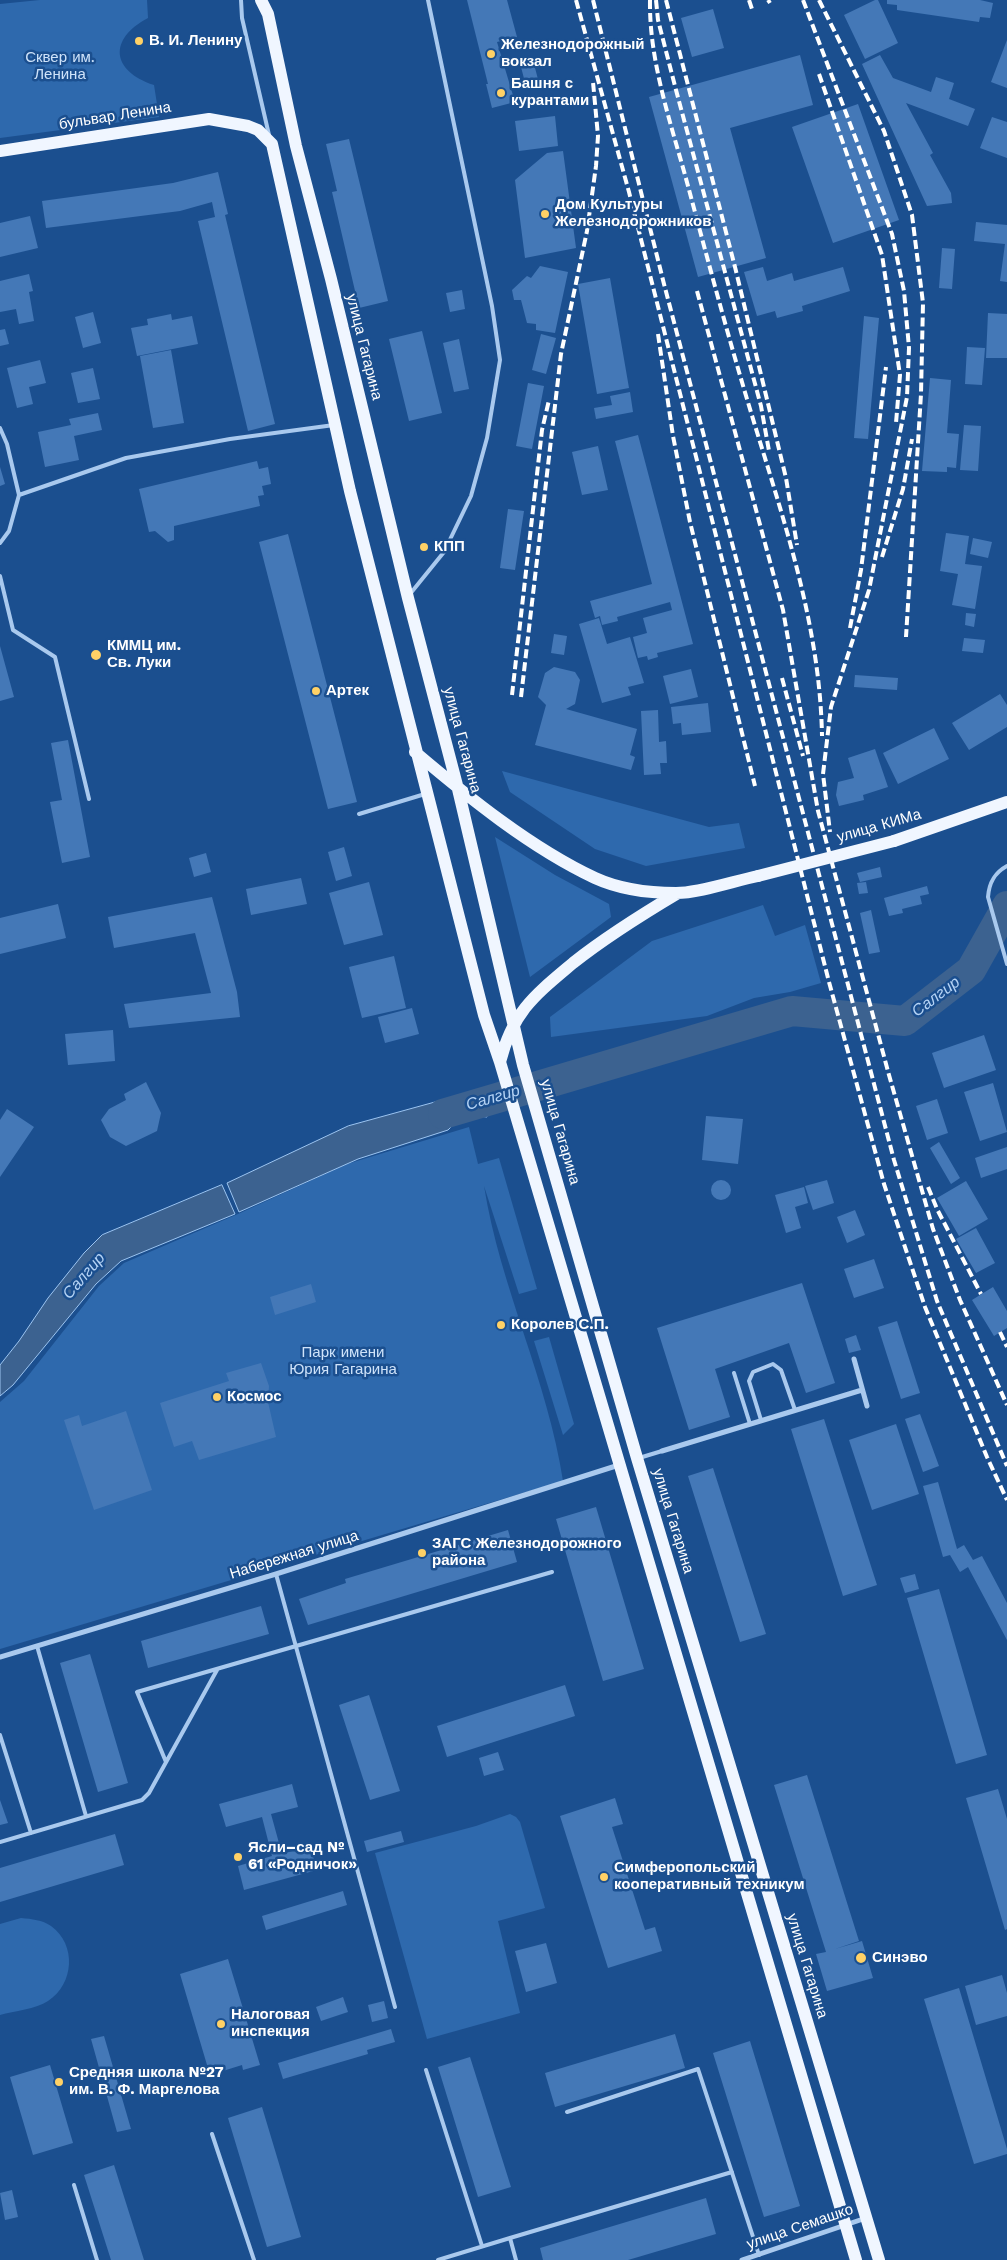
<!DOCTYPE html>
<meta charset="utf-8">
<style>
body{margin:0}
canvas{display:block;background:#1b4f8f}
</style>
<canvas width="1007" height="2260"></canvas>
<script>
const g = document.querySelector('canvas').getContext('2d');
g.lineJoin = 'round';
function paint(path, color) {
  g.fillStyle = color;
  g.fill(path, 'evenodd');
}
function trace(path, color, width, dash) {
  g.strokeStyle = color;
  g.lineWidth = width;
  g.lineCap = dash ? 'butt' : 'round';
  g.setLineDash(dash || []);
  g.stroke(path);
}
function drawText(font, color, halo, rows, align = 'center') {
  g.font = font + ' "Work Sans",sans-serif';
  g.lineWidth = 5;
  g.setLineDash([]);
  g.textBaseline = 'middle';
  g.strokeStyle = halo;
  g.fillStyle = color;
  for (const [text, x, y, turn = 0] of rows) {
    g.save();
    g.translate(x, y);
    g.rotate((+turn || 0) * Math.PI / 180);
    g.textAlign = isNaN(turn) ? turn : align;
    if (halo) g.strokeText(text, 0, 0);
    g.fillText(text, 0, 0);
    g.restore();
  }
}
paint(new Path2D(`
 M 40,0 L 147,0 L 148,18 C 108,39 111,71 154,85 L 159,117 L 0,138 L 0,4 Z
 M 502,771 L 709,827 L 739,823 L 745,848 L 646,866 L 595,849 L 510,792 Z
 M 495,837 L 555,875 L 609,904 L 611,917 L 530,977 Z
 M 763,905 L 775,936 L 805,925 L 821,983 L 790,992 L 754,998 L 707,1016 L 551,1037 L 550,1017 L 652,941 Z
 M 469,1127 L 478,1164 L 499,1158 L 537,1289 L 519,1294 L 484,1186 C 500,1287 548,1381 563,1481 L 0,1649 L 0,1402 L 24,1381 L 99,1286 L 124,1263 L 238,1214 L 347,1164 Z
 M 549,1337 L 574,1424 L 563,1435 L 534,1341 Z
 M 510,1814 L 516,1817 L 520,1822 L 545,1908 L 498,1921 L 520,2013 L 427,2039 L 375,1853 L 476,1826 Z
 M 21,1918 C 32,1919 42,1920 51,1926 C 77,1945 74,1984 48,2001 C 36,2009 14,2011 0,2015 L 0,1924 Z`), '#2e69ad');
const water = new Path2D(`
 M 480,1090 L 487,1117 L 471,1115 L 461,1117 L 448,1130 L 358,1159 L 239,1212 L 227,1183 L 348,1126 Z
 M 222,1185 L 235,1214 L 121,1261 L 96,1284 L 13,1385 L 0,1396 L 0,1365 L 19,1341 L 48,1298 L 84,1253 L 102,1235 Z`);
paint(water, '#3c6290');
trace(water, '#9cc4f0', 1);
trace(new Path2D(`
 M 443,1114 L 792,1011 L 905,1021 L 971,970 L 1007,906`), '#3c6290', 30);
paint(new Path2D(`
 M 467,0 L 507,0 L 517,37 L 497,42 L 515,102 L 492,108 L 486,84 L 488,84 Z
 M 875,0 L 878,0 L 898,43 L 865,59 L 844,15 Z
 M 887,0 L 980,0 L 993,3 L 990,18 L 980,17 L 979,22 L 897,10 L 897,5 L 887,4 Z
 M 713,9 L 724,48 L 692,57 L 681,18 Z
 M 1007,40 L 1007,88 L 991,82 Z
 M 800,55 L 813,105 L 730,128 L 766,258 L 698,277 L 649,97 Z
 M 880,55 L 893,78 L 931,92 L 936,77 L 954,83 L 949,99 L 975,109 L 968,126 L 906,103 L 933,153 L 930,155 L 951,193 L 952,203 L 927,206 L 862,64 Z
 M 534,64 L 540,87 L 527,90 L 521,67 Z
 M 858,104 L 899,220 L 833,243 L 792,127 Z
 M 555,116 L 558,146 L 519,151 L 515,121 Z
 M 992,117 L 1007,122 L 1007,158 L 980,148 Z
 M 349,139 L 388,301 L 359,308 L 332,192 L 337,191 L 326,144 Z
 M 563,151 L 576,248 L 525,258 L 515,180 L 547,153 Z
 M 218,172 L 228,214 L 225,215 L 275,424 L 248,431 L 198,221 L 215,217 L 212,202 L 180,211 L 46,228 L 42,201 L 173,183 Z
 M 30,216 L 38,248 L 0,257 L 0,223 Z
 M 976,222 L 1007,225 L 1007,282 L 1000,281 L 1005,244 L 974,241 Z
 M 942,248 L 955,249 L 952,289 L 939,288 Z
 M 540,266 L 568,272 L 555,333 L 536,330 L 536,324 L 527,323 L 521,300 L 514,300 L 512,290 L 527,276 L 531,278 Z
 M 763,267 L 767,281 L 792,273 L 794,281 L 843,267 L 850,291 L 802,306 L 803,311 L 777,318 L 775,311 L 757,316 L 744,272 Z
 M 29,274 L 33,291 L 29,292 L 34,321 L 19,324 L 16,309 L 0,312 L 0,281 Z
 M 610,278 L 629,388 L 597,394 L 578,284 Z
 M 462,290 L 465,309 L 450,312 L 446,293 Z
 M 93,312 L 101,343 L 83,348 L 75,317 Z
 M 988,313 L 1007,314 L 1007,358 L 986,358 Z
 M 171,314 L 172,320 L 192,316 L 198,344 L 137,356 L 131,328 L 148,325 L 147,319 Z
 M 864,316 L 879,318 L 868,439 L 854,438 Z
 M 5,329 L 9,344 L 0,346 L 0,330 Z
 M 422,331 L 442,413 L 409,421 L 389,339 Z
 M 541,334 L 556,338 L 546,374 L 532,370 Z
 M 459,339 L 469,389 L 454,392 L 443,343 Z
 M 967,347 L 985,348 L 982,385 L 965,384 Z
 M 171,350 L 184,423 L 153,428 L 140,356 Z
 M 40,360 L 46,383 L 29,387 L 33,404 L 17,408 L 7,368 Z
 M 93,368 L 100,399 L 78,403 L 71,373 Z
 M 930,378 L 951,380 L 947,433 L 959,434 L 956,468 L 947,467 L 947,472 L 922,471 Z
 M 528,383 L 544,386 L 532,449 L 516,446 Z
 M 630,392 L 633,412 L 596,419 L 594,408 L 612,405 L 610,396 Z
 M 98,413 L 102,430 L 74,436 L 79,460 L 45,467 L 38,432 L 71,425 L 69,419 Z
 M 964,425 L 981,426 L 978,471 L 960,470 Z
 M 638,435 L 693,644 L 657,653 L 658,657 L 648,660 L 647,656 L 638,658 L 633,637 L 647,633 L 643,618 L 672,610 L 670,602 L 617,617 L 618,621 L 602,625 L 600,616 L 595,618 L 590,601 L 652,584 L 615,441 Z
 M 598,446 L 608,490 L 582,495 L 572,452 Z
 M 257,461 L 259,469 L 268,467 L 271,484 L 262,486 L 264,495 L 258,496 L 260,506 L 174,526 L 174,540 L 168,542 L 155,531 L 149,532 L 139,489 Z
 M 0,467 L 5,484 L 0,486 Z
 M 508,509 L 524,511 L 515,570 L 500,568 Z
 M 946,533 L 969,536 L 965,564 L 982,566 L 975,609 L 952,605 L 958,574 L 940,571 Z
 M 288,534 L 357,802 L 328,809 L 259,542 Z
 M 973,538 L 992,542 L 988,558 L 970,554 Z
 M 421,544 L 429,545 L 428,551 L 420,550 Z
 M 966,613 L 976,614 L 974,627 L 965,625 Z
 M 599,618 L 607,644 L 630,637 L 644,683 L 628,687 L 631,695 L 602,703 L 579,624 Z
 M 554,634 L 567,636 L 564,655 L 551,653 Z
 M 964,638 L 985,640 L 983,653 L 962,651 Z
 M 0,646 L 14,697 L 0,701 Z
 M 554,667 L 575,672 L 580,680 L 575,704 L 566,709 L 637,729 L 630,755 L 635,757 L 631,770 L 535,745 L 546,705 L 538,697 L 545,673 Z
 M 691,669 L 698,697 L 670,704 L 663,676 Z
 M 855,675 L 898,678 L 897,690 L 854,687 Z
 M 1000,694 L 1007,705 L 1007,727 L 969,750 L 952,723 Z
 M 708,703 L 711,732 L 682,735 L 681,723 L 673,724 L 671,707 Z
 M 658,710 L 659,742 L 666,741 L 667,763 L 660,763 L 661,774 L 644,775 L 641,711 Z
 M 934,728 L 949,759 L 898,784 L 883,753 Z
 M 68,740 L 90,857 L 62,863 L 50,802 L 62,800 L 51,743 Z
 M 875,749 L 888,787 L 863,795 L 864,800 L 839,806 L 836,795 L 838,782 L 854,778 L 848,758 Z
 M 344,847 L 352,876 L 336,881 L 328,852 Z
 M 206,853 L 211,872 L 194,877 L 189,858 Z
 M 880,867 L 882,877 L 860,882 L 857,873 Z
 M 301,878 L 307,904 L 251,915 L 246,889 Z
 M 369,882 L 383,935 L 344,945 L 329,893 Z
 M 866,882 L 868,893 L 859,894 L 857,883 Z
 M 927,886 L 929,894 L 920,896 L 922,904 L 902,909 L 903,913 L 889,916 L 884,898 Z
 M 212,897 L 237,992 L 240,1017 L 129,1028 L 124,1004 L 211,993 L 195,933 L 114,948 L 108,917 Z
 M 58,904 L 66,938 L 0,954 L 0,918 Z
 M 871,910 L 880,952 L 869,954 L 860,913 Z
 M 394,956 L 406,1008 L 362,1018 L 349,967 Z
 M 412,1008 L 419,1034 L 385,1043 L 378,1017 Z
 M 113,1030 L 115,1061 L 68,1065 L 65,1034 Z
 M 984,1035 L 996,1070 L 944,1088 L 932,1053 Z
 M 146,1082 L 161,1113 L 157,1131 L 126,1146 L 110,1137 L 101,1120 L 109,1109 L 126,1100 L 124,1094 Z
 M 993,1083 L 1007,1132 L 980,1141 L 964,1092 Z
 M 937,1099 L 948,1133 L 927,1140 L 916,1106 Z
 M 7,1109 L 34,1127 L 0,1177 L 0,1120 Z
 M 706,1116 L 743,1119 L 738,1164 L 702,1160 Z
 M 939,1142 L 960,1178 L 951,1184 L 930,1148 Z
 M 1007,1147 L 1007,1169 L 981,1178 L 975,1158 Z
 M 827,1180 L 834,1203 L 813,1210 L 805,1186 Z
 M711 1190a10 10 0 1 1 20 0a10 10 0 1 1-20 0Z
 M 966,1181 L 988,1219 L 959,1236 L 937,1198 Z
 M 804,1187 L 808,1203 L 795,1207 L 801,1228 L 786,1233 L 775,1195 Z
 M 855,1210 L 865,1235 L 847,1243 L 837,1217 Z
 M 976,1228 L 995,1263 L 976,1273 L 956,1239 Z
 M 874,1259 L 884,1288 L 854,1298 L 844,1269 Z
 M 802,1283 L 835,1383 L 806,1393 L 789,1343 L 715,1369 L 730,1417 L 689,1430 L 657,1328 Z
 M 311,1284 L 316,1302 L 275,1315 L 270,1297 Z
 M 993,1287 L 1007,1311 L 1007,1328 L 994,1336 L 972,1300 Z
 M 897,1321 L 920,1393 L 901,1399 L 878,1327 Z
 M 856,1335 L 861,1350 L 849,1353 L 845,1339 Z
 M 261,1363 L 269,1386 L 268,1402 L 276,1437 L 199,1460 L 192,1441 L 174,1447 L 160,1403 L 229,1381 L 226,1373 Z
 M 126,1411 L 152,1490 L 94,1510 L 64,1420 L 79,1415 L 82,1426 Z
 M 920,1414 L 939,1466 L 923,1472 L 905,1419 Z
 M 824,1419 L 877,1585 L 843,1596 L 791,1429 Z
 M 896,1424 L 919,1494 L 872,1510 L 849,1440 Z
 M 713,1468 L 766,1634 L 740,1642 L 688,1476 Z
 M 938,1482 L 957,1549 L 964,1545 L 973,1560 L 982,1556 L 1007,1603 L 1007,1640 L 968,1567 L 960,1572 L 950,1555 L 943,1557 L 923,1486 Z
 M 596,1507 L 644,1669 L 603,1681 L 556,1519 Z
 M 508,1530 L 517,1562 L 308,1625 L 299,1599 L 346,1583 L 345,1579 Z
 M 915,1574 L 919,1589 L 905,1593 L 900,1578 Z
 M 939,1589 L 987,1755 L 956,1764 L 907,1598 Z
 M 261,1606 L 269,1634 L 148,1668 L 141,1641 Z
 M 90,1654 L 128,1783 L 98,1792 L 60,1663 Z
 M 565,1685 L 575,1716 L 447,1757 L 437,1726 Z
 M 369,1695 L 400,1791 L 370,1800 L 339,1705 Z
 M 498,1752 L 504,1770 L 484,1776 L 479,1758 Z
 M 807,1775 L 859,1941 L 835,1949 L 862,1941 L 873,1978 L 827,1991 L 816,1954 L 826,1952 L 774,1785 Z
 M 292,1784 L 298,1807 L 271,1814 L 282,1854 L 310,1846 L 317,1870 L 244,1890 L 238,1866 L 272,1856 L 262,1817 L 226,1827 L 219,1804 Z
 M 998,1789 L 1007,1819 L 1007,1929 L 1005,1930 L 966,1798 Z
 M 615,1798 L 623,1824 L 612,1827 L 645,1930 L 655,1927 L 662,1951 L 608,1968 L 560,1816 Z
 M 0,1800 L 8,1823 L 0,1825 Z
 M 401,1831 L 404,1842 L 367,1852 L 364,1841 Z
 M 115,1834 L 124,1865 L 0,1902 L 0,1868 Z
 M 343,1891 L 347,1905 L 266,1930 L 262,1916 Z
 M 546,1943 L 557,1983 L 526,1992 L 515,1951 Z
 M 228,1959 L 260,2065 L 243,2070 L 242,2065 L 210,2075 L 180,1974 Z
 M 1002,1975 L 1007,1993 L 1007,2016 L 976,2025 L 965,1986 Z
 M 959,1988 L 1007,2149 L 1007,2154 L 974,2164 L 924,1999 Z
 M 343,1997 L 348,2012 L 321,2021 L 316,2007 Z
 M 384,2001 L 388,2018 L 372,2022 L 368,2005 Z
 M 391,2029 L 395,2042 L 367,2050 L 368,2054 L 283,2079 L 278,2063 Z
 M 675,2034 L 685,2068 L 555,2107 L 545,2073 Z
 M 104,2036 L 131,2129 L 117,2132 L 91,2039 Z
 M 750,2041 L 800,2206 L 764,2217 L 713,2053 Z
 M 470,2057 L 511,2187 L 478,2197 L 438,2067 Z
 M 50,2065 L 73,2143 L 33,2155 L 10,2077 Z
 M 262,2107 L 301,2237 L 267,2247 L 228,2118 Z
 M 114,2165 L 144,2260 L 111,2260 L 84,2175 Z
 M 12,2190 L 18,2217 L 5,2220 L 0,2193 Z
 M 706,2198 L 716,2234 L 628,2260 L 543,2260 L 540,2248 Z`), '#4478b7');
trace(new Path2D(`
 M 241,0 L 242,18 L 269,135
 M 0,428 L 7,444 L 19,495
 M 0,543 L 9,531 L 19,495 L 126,458 L 230,439 L 334,425
 M 0,576 L 13,630 L 55,657 L 89,799
 M 410,594 L 444,552 L 471,496 L 487,438 L 500,360 L 492,306 L 428,0
 M 359,814 L 425,794
 M 1007,866 C 994,873 989,883 988,897 L 1007,964
 M 734,1373 L 750,1424
 M 761,1420 L 749,1381 L 753,1372 L 773,1364 L 781,1370 L 795,1410
 M 639,1458 L 662,1451
 M 276,1574 L 395,2007
 M 37,1646 L 86,1816
 M 0,1735 L 31,1833
 M 166,1762 L 137,1692 L 552,1572
 M 0,1842 L 142,1800 L 149,1793 L 217,1670
 M 426,2070 L 482,2246
 M 567,2112 L 698,2069 L 759,2255
 M 212,2134 L 254,2260
 M 74,2185 L 97,2260
 M 510,2238 L 732,2172
 M 438,2260 L 510,2238 L 516,2260`), '#a9c9ee', 4);
trace(new Path2D(`
 M 854,1359 L 867,1406
 M 662,1451 L 862,1390
 M 0,1657 L 276,1574 L 619,1465
 M 742,2260 L 866,2218`), '#a9c9ee', 5);
trace(new Path2D(`
 M 261,0 L 268,14 L 296,146 L 331,279 L 408,598 L 458,789 L 523,1065 L 637,1458 L 879,2260
 M 0,151 L 209,119 L 248,126 L 258,130 L 272,144 L 350,491 L 484,1015 L 500,1062 L 856,2260
 M 415,752 C 468,797 531,848 595,878 C 619,889 649,893 676,893 C 699,893 734,881 758,876
 M 894,841 L 1007,802
 M 500,1062 C 513,1011 535,995 573,963 C 607,936 641,915 678,893`), '#f0f6ff', 12);
trace(new Path2D(`
 M 576,0 L 629,192 L 829,982 L 884,1184 L 925,1307 L 987,1457 L 1007,1500
 M 593,0 L 664,284 L 894,1160 L 937,1301 L 1007,1466
 M 650,0 C 649,63 672,126 688,186 C 707,257 726,329 747,399 C 780,510 820,620 822,736
 M 656,0 L 658,20 L 676,90 L 761,406 L 769,451
 M 666,0 L 735,267 L 786,478 L 797,545
 M 749,0 L 752,9
 M 768,0 L 770,3
 M 803,0 L 892,234 L 904,291 L 909,348 L 907,397 L 869,590 L 831,707 L 823,774 L 830,832
 M 819,0 L 884,131 L 912,215 L 923,303 L 921,394 L 906,637
 M 819,74 L 882,255 L 900,375 L 896,423
 M 697,291 L 783,610 L 818,811 L 889,1075 L 933,1229 L 960,1300 L 1007,1405
 M 658,334 L 673,436 L 690,522 L 755,786
 M 882,557 L 903,489 L 912,439
 M 850,628 L 861,570 L 886,367
 M 782,678 L 803,756
 M 512,695 L 542,430 L 549,400
 M 521,697 L 561,354 L 587,231 L 596,166 L 598,136 L 593,82
 M 928,1187 L 937,1209 L 981,1294
 M 1000,1332 L 1007,1347`), '#fff', 4, [9, 4]);
trace(new Path2D(`
 M 758,876 L 894,841`), '#f0f6ff', 12);
for (const [x, y, r, color] of [
 [139,41,5,"#ffd166"],
 [491,54,5,"#ffd166"],
 [501,93,5,"#ffd166"],
 [545,214,5,"#ffd166"],
 [424,547,5,"#ffd166"],
 [96,655,6,"#ffd166"],
 [316,691,5,"#ffd166"],
 [501,1325,5,"#ffd166"],
 [217,1397,5,"#ffd166"],
 [422,1553,5,"#ffd166"],
 [238,1857,5,"#ffd166"],
 [604,1877,5,"#ffd166"],
 [861,1958,6,"#ffd166"],
 [221,2024,5,"#ffd166"],
 [59,2082,5,"#ffd166"]
]) {
  const dot = new Path2D();
  dot.arc(x, y, r, 0, 2 * Math.PI);
  g.fillStyle = color;
  g.fill(dot);
  trace(dot, '#1b4f8f', 2);
}
drawText('bold 15px', '#fff', '#1b4f8f', [
 ["В. И. Ленину",149,41],
 ["Железнодорожный",501,45],
 ["вокзал",501,62],
 ["Башня с",511,84],
 ["курантами",511,101],
 ["Дом Культуры",555,205],
 ["Железнодорожников",555,222],
 ["КПП",434,547],
 ["КММЦ им.",107,646],
 ["Св. Луки",107,663],
 ["Артек",326,691],
 ["Королев С.П.",511,1325],
 ["Космос",227,1397],
 ["ЗАГС Железнодорожного",432,1544],
 ["района",432,1561],
 ["Ясли–сад №",248,1848],
 ["61 «Родничок»",248,1865],
 ["Симферопольский",614,1868],
 ["кооперативный техникум",614,1885],
 ["Синэво",872,1958],
 ["Налоговая",231,2015],
 ["инспекция",231,2032],
 ["Средняя школа №27",69,2073],
 ["им. В. Ф. Маргелова",69,2090]
], 'left');
drawText('15px', '#cfe3fa', '#1b4f8f', [
 ["Сквер им.",60,58],
 ["Ленина",60,75],
 ["Парк имени",343,1353],
 ["Юрия Гагарина",343,1370]
]);
drawText('15px', '#fff', '#1b4f8f', [
 ["бульвар Ленина",115,116,-9],
 ["улица Гагарина",364,347,76],
 ["улица Гагарина",462,740,75],
 ["улица КИМа",879,826,-16],
 ["улица Гагарина",560,1132,74],
 ["улица Гагарина",673,1521,73],
 ["Набережная улица",294,1555,-17],
 ["улица Гагарина",807,1966,73],
 ["улица Семашко",800,2227,-19]
]);
drawText('italic 16px', '#b5d3f5', '#1b4f8f', [
 ["Салгир",936,997,-37],
 ["Салгир",493,1098,-16],
 ["Салгир",84,1276,-49]
]);
</script>
